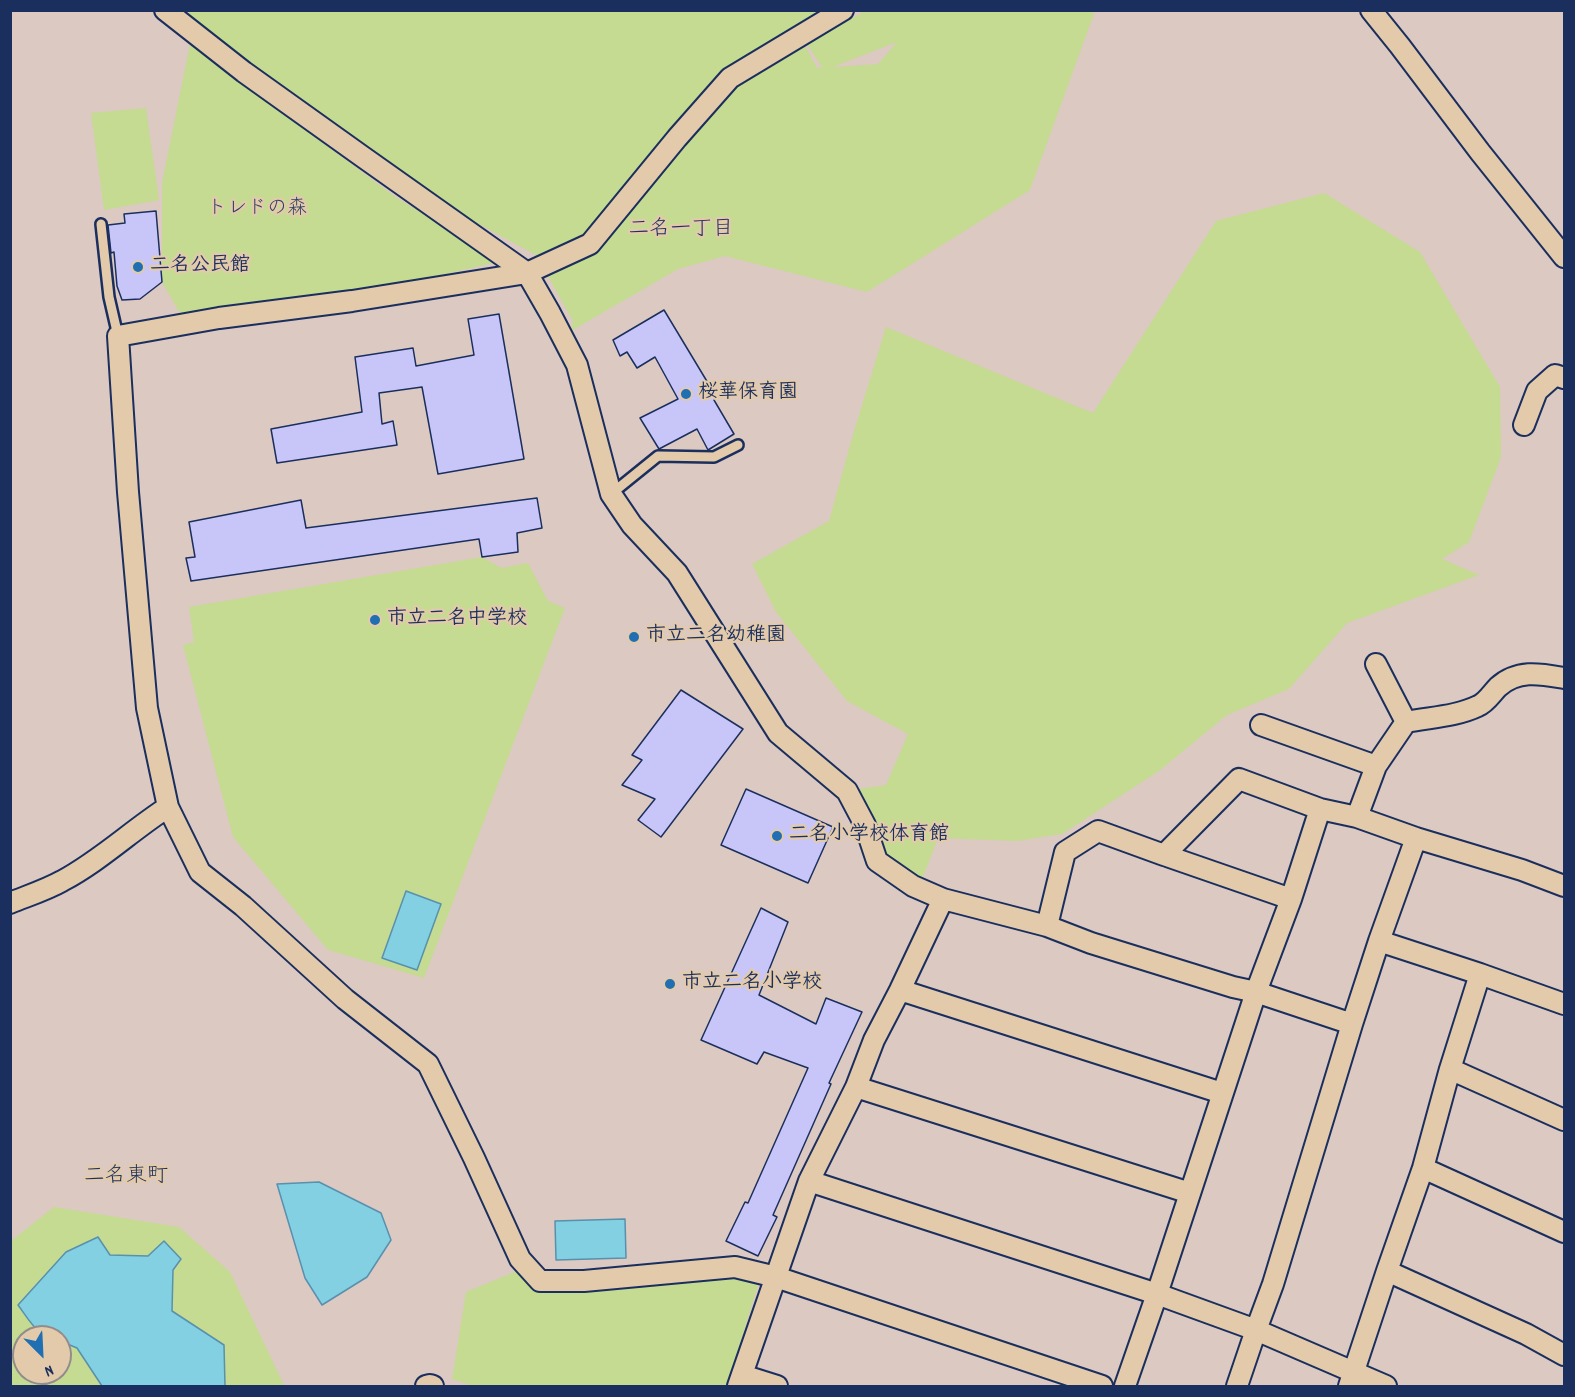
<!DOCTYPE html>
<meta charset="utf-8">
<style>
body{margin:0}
#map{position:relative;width:1575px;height:1397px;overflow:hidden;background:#dbc9c2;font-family:Dekko,sans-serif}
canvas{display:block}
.frame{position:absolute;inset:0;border:12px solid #1b2f5e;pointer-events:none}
.north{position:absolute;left:12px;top:1325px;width:60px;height:60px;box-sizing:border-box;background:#e3caab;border:2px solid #938c8c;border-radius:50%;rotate:156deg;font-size:16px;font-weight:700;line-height:24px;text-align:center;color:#1b2f5e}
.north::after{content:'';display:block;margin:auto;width:21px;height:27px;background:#1f6fb2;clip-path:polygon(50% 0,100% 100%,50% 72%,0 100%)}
</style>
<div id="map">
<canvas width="1575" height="1397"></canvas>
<div class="frame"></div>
<div class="north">N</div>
</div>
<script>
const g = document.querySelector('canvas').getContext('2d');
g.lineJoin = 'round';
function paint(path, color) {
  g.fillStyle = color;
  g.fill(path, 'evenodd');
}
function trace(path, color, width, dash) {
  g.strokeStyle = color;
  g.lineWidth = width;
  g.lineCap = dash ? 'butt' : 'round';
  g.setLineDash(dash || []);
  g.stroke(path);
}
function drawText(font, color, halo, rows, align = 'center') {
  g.font = font + ' Dekko,"Klee One",sans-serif';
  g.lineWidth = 4.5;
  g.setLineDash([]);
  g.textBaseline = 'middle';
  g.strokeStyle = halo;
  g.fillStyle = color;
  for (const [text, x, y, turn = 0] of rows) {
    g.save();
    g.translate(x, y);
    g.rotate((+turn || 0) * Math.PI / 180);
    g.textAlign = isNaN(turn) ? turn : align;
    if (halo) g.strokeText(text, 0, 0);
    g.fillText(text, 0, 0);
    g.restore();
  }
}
paint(new Path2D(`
 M 177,11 L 828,11 L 796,29 L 817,68 L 822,67 L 806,43 L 865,11 L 1095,11 L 1030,190 L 867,292 L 725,256 L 678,269 L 571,331 L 573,321 L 536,255 L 420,192 L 362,146 ZM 897,42 L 878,64 L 835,67 L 835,66 Z
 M 190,44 L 397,198 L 502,261 L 411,282 L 182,317 L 162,282 L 162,183 Z
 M 146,108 L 159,200 L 104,210 L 91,113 Z
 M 1324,193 L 1420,252 L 1500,387 L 1501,457 L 1469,542 L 1442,559 L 1479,575 L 1347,623 L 1289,689 L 1227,715 L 1159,771 L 1062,834 L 1017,841 L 938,838 L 920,885 L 887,854 L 851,790 L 886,785 L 908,734 L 847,701 L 776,612 L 752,564 L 829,521 L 852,438 L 886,327 L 1093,413 L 1216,221 Z
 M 482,557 L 501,568 L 528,563 L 548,601 L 565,608 L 424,978 L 328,950 L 233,837 L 183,645 L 194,642 L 189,607 Z
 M 54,1207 L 179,1227 L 230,1272 L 284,1385 L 286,1386 L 11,1386 L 11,1241 ZM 24,1337 L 60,1337 L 60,1373 L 24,1373 Z
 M 517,1271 L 539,1288 L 732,1272 L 760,1279 L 727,1386 L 474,1386 L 452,1379 L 466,1292 Z`), '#c5db91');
const water = new Path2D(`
 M 406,891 L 441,904 L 417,970 L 382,958 Z
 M 319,1182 L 381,1213 L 391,1240 L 367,1277 L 322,1305 L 305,1278 L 277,1184 Z
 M 625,1219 L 626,1258 L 556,1260 L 555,1221 Z
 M 98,1237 L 110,1255 L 148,1256 L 164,1241 L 181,1259 L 173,1270 L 172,1311 L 224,1345 L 225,1386 L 102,1386 L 77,1348 L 60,1341 L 60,1337 C 36,1337 31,1322 18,1305 L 66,1252 Z`);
paint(water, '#83d0e2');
trace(water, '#5990ad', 1.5);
const building = new Path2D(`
 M 156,211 L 162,282 L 140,299 L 122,300 L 117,286 L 114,252 L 111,253 L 108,225 L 125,223 L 124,214 Z
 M 664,310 L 717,398 L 714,400 L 734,434 L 708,450 L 697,429 L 659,449 L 640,418 L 678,399 L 655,357 L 637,368 L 627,352 L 620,356 L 613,340 Z
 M 499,314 L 524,459 L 438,474 L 422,387 L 379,393 L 382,424 L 393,421 L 397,445 L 277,463 L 271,429 L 362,412 L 355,357 L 413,348 L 416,366 L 474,355 L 468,319 Z
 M 537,498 L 542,528 L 517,533 L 518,552 L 482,557 L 479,539 L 191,581 L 186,558 L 195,557 L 189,522 L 301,500 L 306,528 Z
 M 681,690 L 743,729 L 661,837 L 638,820 L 655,799 L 622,785 L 642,760 L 632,755 Z
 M 746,789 L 833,827 L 808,883 L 721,845 Z
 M 761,908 L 788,922 L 759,995 L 816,1024 L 826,998 L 862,1012 L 829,1083 L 831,1084 L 773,1215 L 777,1217 L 758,1256 L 726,1241 L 745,1202 L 748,1203 L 808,1068 L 764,1052 L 757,1064 L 701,1040 Z`);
paint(building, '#c8c6f8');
trace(building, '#1b2f5e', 1.5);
const lane = new Path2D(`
 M 101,224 L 109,297 L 118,336
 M 611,494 L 658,456 L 714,457 L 738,445`);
const street = new Path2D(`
 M 165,10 L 244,72 L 363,157 L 527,273 L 550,313 L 577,365 L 611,494 L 632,525 L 677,573 L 778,733 L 847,791 L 865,825 L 877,861 L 913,886 L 943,899
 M 843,10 L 730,78 L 677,138 L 590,244 L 527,273 L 352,301 L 219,318 L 118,336 L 128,492 L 147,708 L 168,807 L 200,872 L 243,906 L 345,999 L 428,1064 L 474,1158 L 520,1259 L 540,1281 L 584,1281 L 735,1267 L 776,1277 L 1102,1386
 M 1371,10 L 1400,46 L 1480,152 L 1564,257
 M 1524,425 L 1537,391 L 1555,375 L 1564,378
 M 1376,664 L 1406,722
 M 1261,725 L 1376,766
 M 1357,817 L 1376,766 L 1406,722 C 1430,717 1455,717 1478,706 C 1486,703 1492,693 1498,687 C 1518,669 1541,674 1564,678
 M 1164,855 L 1291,899
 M 10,903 C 27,896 46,890 62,881 C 100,861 132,830 168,807
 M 1047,926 L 1065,852 L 1098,831 L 1164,855 L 1239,779 L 1320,809 L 1357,817 L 1416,838 L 1522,870 L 1564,886
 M 1379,941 L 1480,974 L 1564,1004
 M 900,990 L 1222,1093
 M 1450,1069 L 1564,1120
 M 856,1087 L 1190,1193
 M 1423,1168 L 1564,1232
 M 809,1181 L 1157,1294 L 1256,1330 L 1386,1386
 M 1387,1271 L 1526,1334 L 1564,1355
 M 742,1375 L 777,1386
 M 426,1386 L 430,1385 L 433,1386
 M 738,1386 L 809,1181 L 856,1087 L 874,1040 L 900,990 L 943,899 L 1047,926 L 1091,943 L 1233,987 L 1256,992 L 1352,1024
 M 1125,1386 L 1157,1294 L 1256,992 L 1291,899 L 1320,809
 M 1237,1386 L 1256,1330 L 1273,1284 L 1352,1024 L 1379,941 L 1416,838
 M 1349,1386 L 1387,1271 L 1423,1168 L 1450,1069 L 1480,974`);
trace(lane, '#1b2f5e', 14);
trace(street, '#1b2f5e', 24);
trace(lane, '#e3caab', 9);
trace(street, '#e3caab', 20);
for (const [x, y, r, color] of [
 [138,267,6,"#1f6fb2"],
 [686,394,6,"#1f6fb2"],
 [375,620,6,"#1f6fb2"],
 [634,637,6,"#1f6fb2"],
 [777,836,6,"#1f6fb2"],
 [670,984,6,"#1f6fb2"]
]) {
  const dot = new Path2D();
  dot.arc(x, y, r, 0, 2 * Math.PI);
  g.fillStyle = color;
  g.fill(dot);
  trace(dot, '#e3caab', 2);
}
drawText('20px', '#2c4063', '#e3caab', [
 ["トレドの森",257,210]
]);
drawText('bold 20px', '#1b2f5e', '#e3caab', [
 ["二名公民館",150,267],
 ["桜華保育園",698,394],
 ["市立二名中学校",387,620],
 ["市立二名幼稚園",646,637],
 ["二名小学校体育館",789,836],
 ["市立二名小学校",682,984]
], 'left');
drawText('21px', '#1b2f5e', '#e3caab', [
 ["二名一丁目",681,231],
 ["二名東町",126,1178]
]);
</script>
